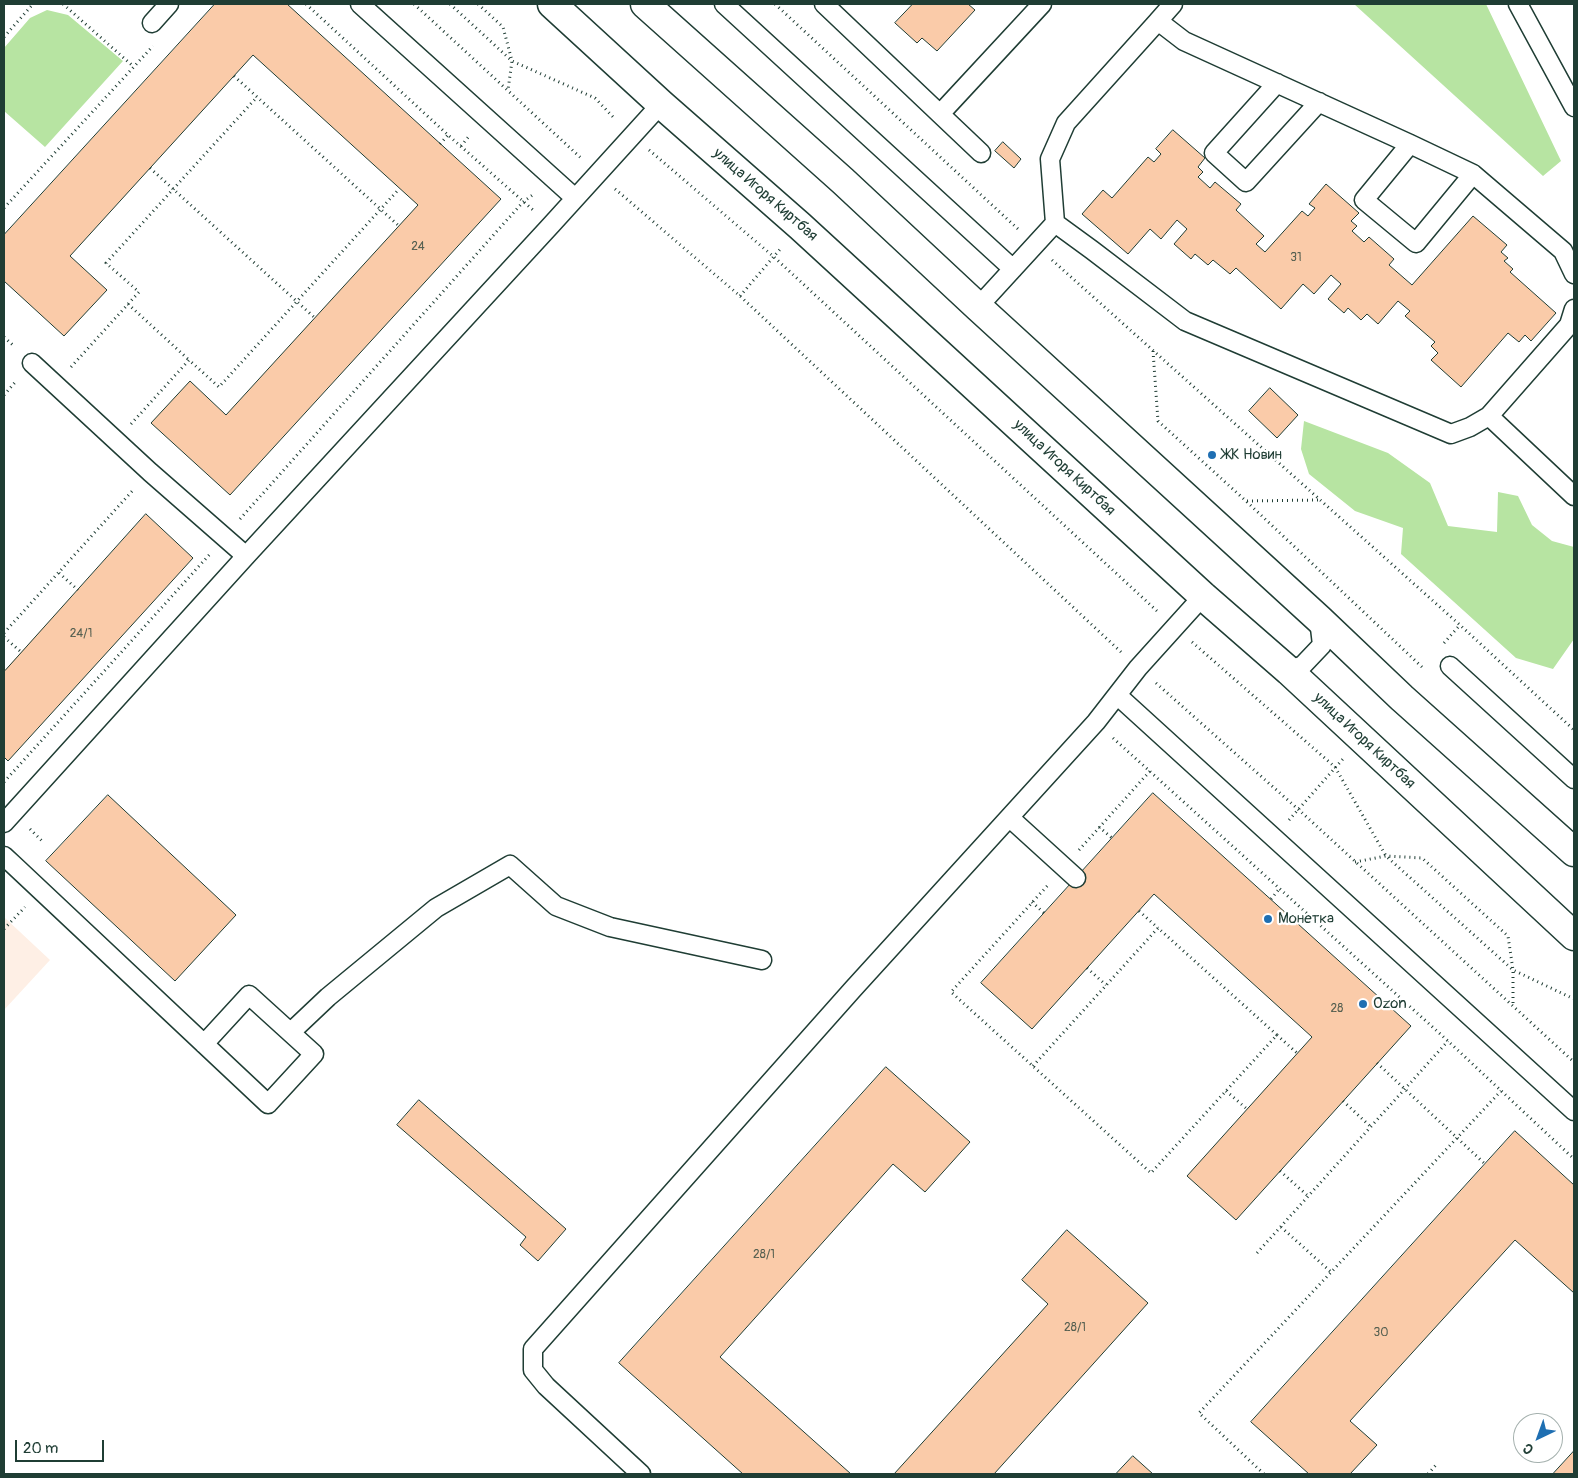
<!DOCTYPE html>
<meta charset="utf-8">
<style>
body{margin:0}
#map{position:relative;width:1578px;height:1478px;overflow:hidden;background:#fff;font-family:Pangolin,sans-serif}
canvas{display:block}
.frame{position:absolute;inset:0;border:5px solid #1f3d34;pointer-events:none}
.north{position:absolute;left:1513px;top:1413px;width:50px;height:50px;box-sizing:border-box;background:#fff;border:1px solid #a5b1ae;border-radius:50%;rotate:222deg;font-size:14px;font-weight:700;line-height:20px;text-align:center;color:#1f3d34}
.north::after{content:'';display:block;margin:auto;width:18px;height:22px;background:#1f6fb2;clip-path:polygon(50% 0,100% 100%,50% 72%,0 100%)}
.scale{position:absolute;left:15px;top:1440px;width:89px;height:22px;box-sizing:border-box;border:2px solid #1f3d34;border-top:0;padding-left:6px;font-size:15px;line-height:18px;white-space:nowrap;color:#1f3d34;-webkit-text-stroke:4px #fff;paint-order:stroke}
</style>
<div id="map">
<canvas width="1578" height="1478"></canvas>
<div class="frame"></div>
<div class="north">С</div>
<div class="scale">20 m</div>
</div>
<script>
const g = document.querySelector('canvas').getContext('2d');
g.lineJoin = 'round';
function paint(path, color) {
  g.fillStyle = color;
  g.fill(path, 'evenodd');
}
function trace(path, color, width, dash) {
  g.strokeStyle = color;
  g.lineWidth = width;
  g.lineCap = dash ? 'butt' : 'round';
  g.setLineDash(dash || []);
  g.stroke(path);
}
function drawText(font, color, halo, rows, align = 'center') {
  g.font = font + ' Pangolin,sans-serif';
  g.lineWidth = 4.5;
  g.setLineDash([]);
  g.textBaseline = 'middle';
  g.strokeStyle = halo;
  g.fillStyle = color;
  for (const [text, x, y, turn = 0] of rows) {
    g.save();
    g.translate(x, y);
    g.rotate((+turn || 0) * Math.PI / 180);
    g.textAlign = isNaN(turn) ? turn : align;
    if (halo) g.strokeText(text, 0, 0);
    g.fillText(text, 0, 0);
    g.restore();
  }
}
paint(new Path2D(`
 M 4,917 L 50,960 L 4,1010 Z`), '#feefe5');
paint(new Path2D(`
 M 1354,4 L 1486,4 L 1561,161 L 1543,176 Z
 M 47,10 L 68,15 L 123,61 L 45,147 L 4,111 L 4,48 L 30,18 Z
 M 1304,421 L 1388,453 L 1430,483 L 1448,526 L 1497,532 L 1498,492 L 1518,496 L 1532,525 L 1552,541 L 1574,547 L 1574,639 L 1553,669 L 1516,658 L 1401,554 L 1403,528 L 1355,511 L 1309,474 L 1301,449 Z`), '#b7e4a2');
const building = new Path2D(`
 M 215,4 L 287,4 L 501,199 L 230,495 L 151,423 L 190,381 L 226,415 L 418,205 L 253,55 L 70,256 L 107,290 L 64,336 L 4,281 L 4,235 Z
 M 913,4 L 968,4 L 975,10 L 937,51 L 922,38 L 917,43 L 895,23 Z
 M 1173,130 L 1205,158 L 1198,167 L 1203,172 L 1198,177 L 1210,188 L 1215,182 L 1241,204 L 1236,210 L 1264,236 L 1256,244 L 1265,252 L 1302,211 L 1308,216 L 1315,208 L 1309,204 L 1326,184 L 1359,213 L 1351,221 L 1357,226 L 1352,231 L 1364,242 L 1369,237 L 1394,259 L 1389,265 L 1412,285 L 1473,216 L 1507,245 L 1501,252 L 1508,258 L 1504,261 L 1513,269 L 1510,272 L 1556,313 L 1531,341 L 1525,335 L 1519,342 L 1508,333 L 1461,387 L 1431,360 L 1438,353 L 1431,346 L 1435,342 L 1405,316 L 1410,311 L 1398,301 L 1378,324 L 1367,314 L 1361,320 L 1348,308 L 1344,313 L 1328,299 L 1341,284 L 1331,275 L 1314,294 L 1303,284 L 1281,309 L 1236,268 L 1230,274 L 1213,260 L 1208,265 L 1195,254 L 1191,259 L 1174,244 L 1187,229 L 1177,220 L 1161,239 L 1150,229 L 1128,254 L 1082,214 L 1103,190 L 1112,198 L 1148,157 L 1154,162 L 1161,154 L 1156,149 Z
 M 1003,142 L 1021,159 L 1014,168 L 995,151 Z
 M 1270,388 L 1298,415 L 1277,438 L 1249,411 Z
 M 146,514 L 193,558 L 8,761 L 4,757 L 4,669 L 5,670 Z
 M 1153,793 L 1411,1026 L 1236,1220 L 1187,1176 L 1312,1037 L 1154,894 L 1032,1029 L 981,983 Z
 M 108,795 L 236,915 L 175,981 L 46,861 Z
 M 886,1067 L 970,1142 L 925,1192 L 893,1164 L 720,1357 L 851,1474 L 743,1474 L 619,1363 Z
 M 419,1100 L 566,1229 L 538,1261 L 520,1245 L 526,1237 L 397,1125 Z
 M 1515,1131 L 1574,1185 L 1574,1293 L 1515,1240 L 1350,1421 L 1377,1445 L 1350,1474 L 1309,1474 L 1251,1422 Z
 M 1067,1230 L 1148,1303 L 994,1474 L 894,1474 L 1048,1304 L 1022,1280 Z
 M 1574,1451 L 1574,1474 L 1553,1474 Z
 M 1133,1456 L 1153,1474 L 1116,1474 Z`);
paint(building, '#facba9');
trace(building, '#1f3d34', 1);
const service = new Path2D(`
 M 360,4 L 575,198
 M 724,4 L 1013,269
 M 824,4 L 981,153
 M 1518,4 L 1574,107
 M 1158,21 L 1173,4
 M 152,23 L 169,4
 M 1277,83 L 1214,153 L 1246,182 L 1319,102
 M 940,114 L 1042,4
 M 1410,144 L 1364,200 L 1416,243 L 1473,174
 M 1055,223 L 1092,250 L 1185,321 L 1451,434 L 1470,427 L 1489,416 L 1569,325 L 1574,309
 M 978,307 L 1055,223 L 1050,159 L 1066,123 L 1158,21 L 1184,41 L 1410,144 L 1473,174 L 1563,251 L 1574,274
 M 32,363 L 150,472 L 246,556
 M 1489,416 L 1574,496
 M 1450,666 L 1574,779
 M 1289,671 L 1303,665 L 1322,645 L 1319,619
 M 1117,695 L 1574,1111
 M 1010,818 L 1076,878
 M 4,823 L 246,556 L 552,224 L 661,104
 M 4,856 C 92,938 179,1021 268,1104 L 314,1054 L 249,995 L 204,1044
 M 291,1032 L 328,997 L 436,908 L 510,865 L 556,906 L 610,927 L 762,960
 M 641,1474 L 546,1386 L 533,1370 L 533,1349 L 853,989 L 1096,722 L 1138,668 L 1203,596`);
const minor = new Path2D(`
 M 552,4 L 661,104 L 800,226 L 1203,596 L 1289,671 L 1574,936
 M 645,4 L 843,181 L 978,307 L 1319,619 L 1402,698 L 1574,852`);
trace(service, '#1f3d34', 21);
trace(minor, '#1f3d34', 31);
trace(new Path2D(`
 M 63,4 L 134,67
 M 306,4 L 448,135 L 533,210
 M 414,4 L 581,158
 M 450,4 L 512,61 L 595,98 L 615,119
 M 478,4 L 503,27 L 512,61 L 508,90
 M 775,4 L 1018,229
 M 4,37 L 33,4
 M 234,76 L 399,226
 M 440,144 L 448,135
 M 461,146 L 470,135
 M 649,150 L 774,257 L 1157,611
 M 150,168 L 315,318
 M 615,189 L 740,296 L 1121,652
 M 4,208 L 153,46
 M 1052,260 L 1460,625 L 1574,730
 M 740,296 L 782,247
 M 128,304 L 189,360
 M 4,337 L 15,347
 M 1153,351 L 1158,421 L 1246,501 L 1422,667
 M 71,367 L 139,292 L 106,263 L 257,97
 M 4,395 L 17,380
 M 131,424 L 189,360 L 219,387 L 399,189
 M 1247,501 L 1318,500
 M 240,519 L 523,202 L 534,194
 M 59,573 L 78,590
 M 4,633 L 134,489
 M 4,637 L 21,652
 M 1192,642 L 1335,767 L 1386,856 L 1513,970 L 1574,999
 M 1444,643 L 1460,625
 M 1156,683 L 1299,810 L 1574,1062
 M 1113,738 L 1448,1041 L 1574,1159
 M 4,782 L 210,554
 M 1289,820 L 1343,759
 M 1099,827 L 1112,838
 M 30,829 L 42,841
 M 1079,850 L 1150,771
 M 1355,862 L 1386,856 L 1422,858 L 1508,936 L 1513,970 L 1513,1005
 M 1271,899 L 1280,888
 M 1032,902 L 1044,913
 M 1139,911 L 1158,928
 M 4,929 L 25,907
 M 1087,968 L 1106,985
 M 1277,1035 L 1297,1053
 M 1377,1063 L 1485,1164
 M 1033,1066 L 1158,928 L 1277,1035 L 1151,1173 L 951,992 L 1048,885
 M 1226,1091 L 1247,1109
 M 1343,1101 L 1371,1127
 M 1280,1171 L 1308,1196
 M 1281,1227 L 1331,1272
 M 1257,1253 L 1448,1041
 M 1264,1474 L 1199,1413 L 1501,1091
 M 1428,1474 L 1436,1465`), '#1f3d34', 3, [1, 4]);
trace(service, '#fff', 18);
trace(minor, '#fff', 28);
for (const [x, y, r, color] of [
 [1212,455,5,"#1f6fb2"],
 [1268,919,5,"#1f6fb2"],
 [1363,1004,5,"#1f6fb2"]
]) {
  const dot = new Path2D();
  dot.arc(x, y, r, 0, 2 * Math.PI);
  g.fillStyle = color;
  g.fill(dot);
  trace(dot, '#fff', 2);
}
drawText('12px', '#566051', null, [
 ["24",418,247],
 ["31",1296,258],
 ["24/1",81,634],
 ["28",1337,1009],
 ["28/1",764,1255],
 ["28/1",1075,1328],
 ["30",1381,1333]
]);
drawText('15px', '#1f3d34', '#fff', [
 ["улица Игоря Киртбая",765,195,41],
 ["улица Игоря Киртбая",1064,468,43],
 ["улица Игоря Киртбая",1364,741,43]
]);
drawText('15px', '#1f3d34', '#fff', [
 ["ЖК Новин",1222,455],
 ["Монетка",1278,919],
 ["Ozon",1373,1004]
], 'left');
</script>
